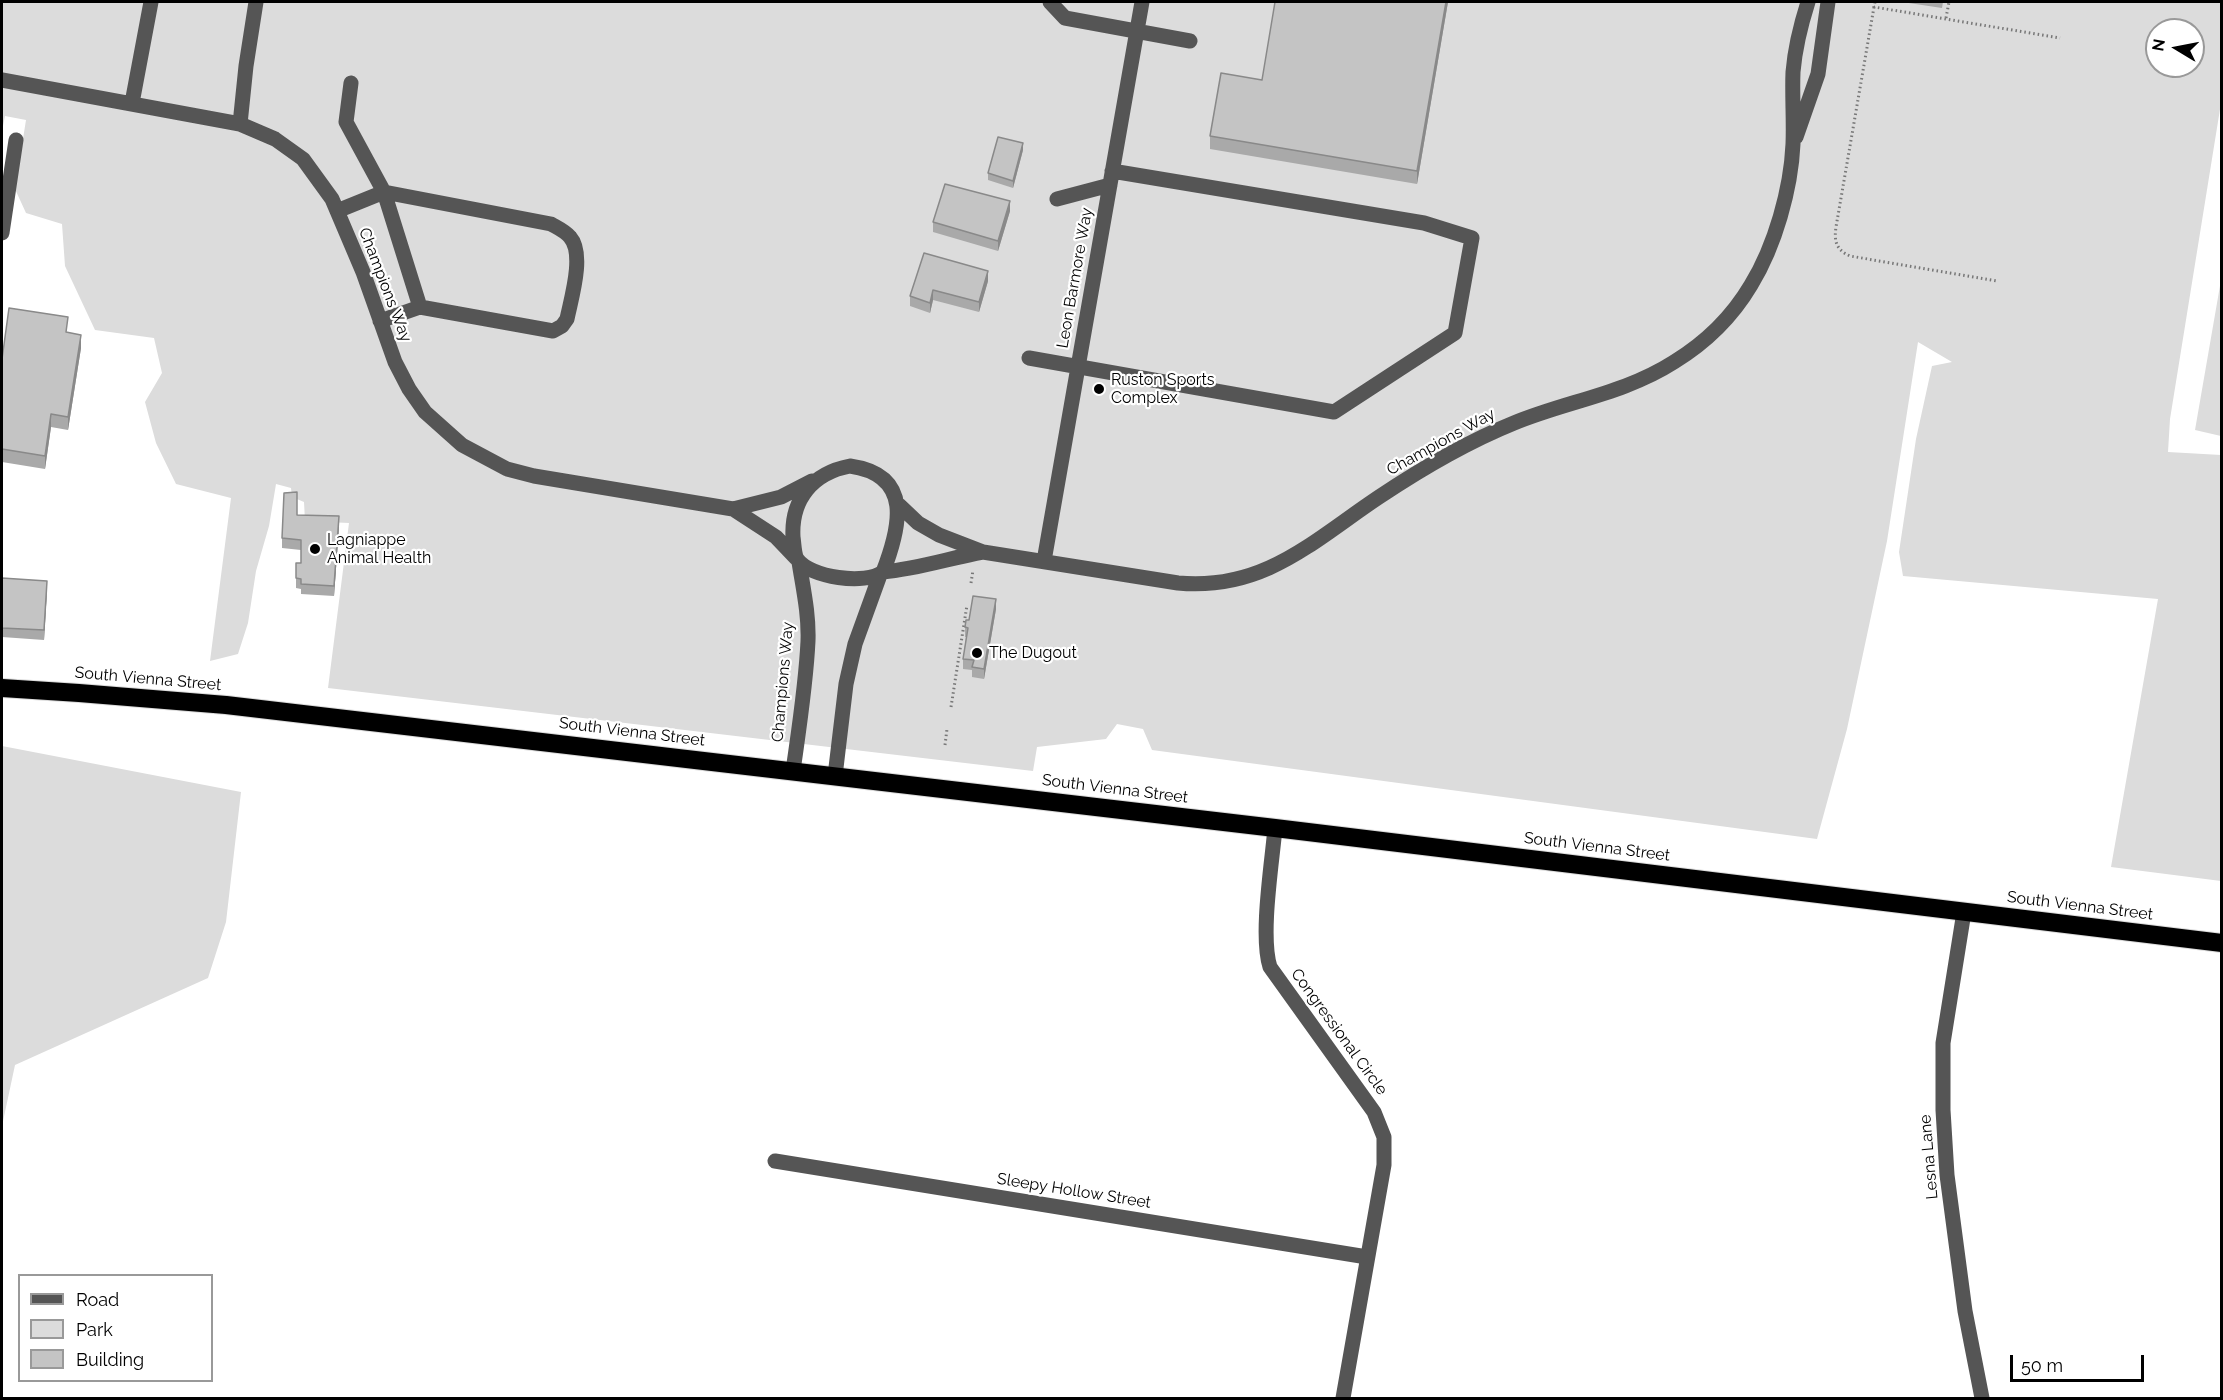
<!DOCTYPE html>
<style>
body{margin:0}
#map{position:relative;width:2223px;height:1400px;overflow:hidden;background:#fff;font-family:Raleway,sans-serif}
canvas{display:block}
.frame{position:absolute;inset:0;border:3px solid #000;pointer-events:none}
.legend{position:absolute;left:18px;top:1274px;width:195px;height:108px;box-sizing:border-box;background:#fff;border:2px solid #999;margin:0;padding:8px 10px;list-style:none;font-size:18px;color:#000}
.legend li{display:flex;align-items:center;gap:12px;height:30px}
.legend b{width:30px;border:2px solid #999}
.north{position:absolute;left:2145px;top:18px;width:60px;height:60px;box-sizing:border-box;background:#fff;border:2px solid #999;border-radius:50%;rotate:280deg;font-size:16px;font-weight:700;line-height:24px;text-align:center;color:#000}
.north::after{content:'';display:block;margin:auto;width:21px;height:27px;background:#000;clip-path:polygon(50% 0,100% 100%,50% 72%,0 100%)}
.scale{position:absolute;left:2010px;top:1355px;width:134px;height:27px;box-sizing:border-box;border:3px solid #000;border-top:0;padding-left:8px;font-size:18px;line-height:21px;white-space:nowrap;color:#000;-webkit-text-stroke:4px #fff;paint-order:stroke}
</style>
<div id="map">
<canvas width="2223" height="1400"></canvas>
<div class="frame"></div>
<ul class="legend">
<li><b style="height:8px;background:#555"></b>Road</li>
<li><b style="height:16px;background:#dcdcdc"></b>Park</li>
<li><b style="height:16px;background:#c4c4c4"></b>Building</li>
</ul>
<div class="north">N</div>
<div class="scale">50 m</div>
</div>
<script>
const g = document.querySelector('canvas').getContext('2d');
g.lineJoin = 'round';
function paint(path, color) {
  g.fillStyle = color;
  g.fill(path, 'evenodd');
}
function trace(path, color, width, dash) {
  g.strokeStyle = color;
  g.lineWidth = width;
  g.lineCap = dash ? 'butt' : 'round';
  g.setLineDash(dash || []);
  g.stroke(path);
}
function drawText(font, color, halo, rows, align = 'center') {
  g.font = font + ' Raleway,sans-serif';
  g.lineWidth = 4.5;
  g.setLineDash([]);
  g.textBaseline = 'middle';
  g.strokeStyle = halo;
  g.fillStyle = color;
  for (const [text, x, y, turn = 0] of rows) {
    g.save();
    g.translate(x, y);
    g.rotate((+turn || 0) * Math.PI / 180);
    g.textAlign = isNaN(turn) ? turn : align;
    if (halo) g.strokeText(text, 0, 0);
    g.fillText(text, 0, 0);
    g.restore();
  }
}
paint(new Path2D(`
 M 2,2 L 2221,2 L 2221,103 L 2170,419 L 2168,452 L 2221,455 L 2221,881 L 2111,867 L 2158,599 L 1903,576 L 1899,552 L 1916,439 L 1932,366 L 1952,362 L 1918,342 L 1887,541 L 1847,729 L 1817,839 L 1152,750 L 1143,729 L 1117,724 L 1106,739 L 1037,747 L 1033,771 L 328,688 L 349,523 L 305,521 L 304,502 L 292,497 L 291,488 L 276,484 L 269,526 L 256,571 L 248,623 L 238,654 L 210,661 L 231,498 L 176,484 L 156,443 L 145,402 L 162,373 L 154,338 L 95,330 L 65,266 L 62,224 L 26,213 L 15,189 L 26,120 L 5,116 L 2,131 ZM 2157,30 L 2193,30 L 2193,66 L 2157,66 Z
 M 2221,280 L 2221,436 L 2195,430 Z
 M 2,746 L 241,792 L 226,922 L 208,978 L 15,1065 L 2,1126 Z`), '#dcdcdc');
const highway = new Path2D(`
 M 2,688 L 79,693 L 226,705 L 1275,828 L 2222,943`);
trace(highway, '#dbdbdb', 20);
trace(new Path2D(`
 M 1875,2 L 1874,7 L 2060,38
 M 1874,7 L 1836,227 C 1834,241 1836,250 1850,256 L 1997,281
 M 1946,18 L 1949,2
 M 971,583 L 973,570
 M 951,707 L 967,605
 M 945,745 L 947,729`), '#777', 3, [1.5, 3]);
trace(new Path2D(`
 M 1050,2 L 1065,18 L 1190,41
 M 2,80 L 240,124 L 275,139 L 303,159 L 332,199 L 363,272 L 395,362 L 409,389 L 425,412 L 462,445 L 507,469 L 534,476 L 733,509 L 776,537 L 796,558
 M 351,83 L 346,122 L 384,192 L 420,307
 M 132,103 L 151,2
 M 240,124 L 246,66 L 256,2
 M 1796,137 L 1818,74 L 1828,2
 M 1057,199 L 1110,185
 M 337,211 L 384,192 L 551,224 C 558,228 565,231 570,237 C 585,254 571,299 567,319 L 562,326 L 553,331 L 420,307 L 380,321
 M 2,233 L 16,140
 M 1029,358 L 1334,412 L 1455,333 L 1472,238 L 1424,223 L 1112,171
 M 850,466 C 914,475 900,528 883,572 C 866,585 810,578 797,559 C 794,554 794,543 793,537 C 791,499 813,473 850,466 Z
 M 899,505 L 918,523 L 939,535 L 983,552 L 1178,583 C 1264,591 1313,541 1379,497 C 1421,469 1467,442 1514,423 C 1567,401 1624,394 1674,362 C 1705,343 1732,317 1751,285 C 1775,246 1791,189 1793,144 C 1794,120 1792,96 1793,72 C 1795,48 1801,24 1808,2
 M 733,509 L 781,497 L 812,481
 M 1044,561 L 1142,2
 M 883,572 C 917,569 950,558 983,552
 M 793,771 C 799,728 806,684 808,641 C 809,614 803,588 799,562
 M 835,776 L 846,684 L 855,644 L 880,575
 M 1275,828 C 1272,863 1260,936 1270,967 L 1374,1112 L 1384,1137 L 1384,1165 L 1343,1398
 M 1964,912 L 1943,1043 L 1943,1110 L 1947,1175 L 1965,1311 L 1982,1398
 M 775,1161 L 1367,1257`), '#555', 15);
trace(highway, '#000', 18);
paint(new Path2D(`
 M 1448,2 L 1417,184 L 1210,149 L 1210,136 L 1262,80 Z
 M 1902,2 L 1943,2 L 1942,8 Z
 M 1023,150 L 1013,188 L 988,180 L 988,173 Z
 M 1010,211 L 998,251 L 933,232 L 933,222 Z
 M 924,253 L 988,281 L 979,312 L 933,300 L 930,313 L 910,306 L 910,296 Z
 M 67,333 L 81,348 L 68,430 L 51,427 L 45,469 L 2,462 L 2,359 Z
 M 297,515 L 339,526 L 334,596 L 301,594 L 301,589 L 296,588 L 296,563 L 301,563 L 301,550 L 282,548 L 282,538 Z
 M 2,578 L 47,590 L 44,640 L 2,637 Z
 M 996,609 L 984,679 L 972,677 L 972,670 L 963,669 L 963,659 L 966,637 L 965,637 L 965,627 L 969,620 Z`), '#a9a9a9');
paint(new Path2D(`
 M 1446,2 L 1448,2 L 1417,184 L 1417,171 Z
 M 1023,143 L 1023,150 L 1013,188 L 1013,181 Z
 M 1010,201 L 1010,211 L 998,251 L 998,241 Z
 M 988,271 L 988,281 L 979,312 L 979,302 Z
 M 933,290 L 933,300 L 930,313 L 930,303 Z
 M 81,335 L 81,348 L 68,430 L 68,417 Z
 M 51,414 L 51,427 L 45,469 L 45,456 Z
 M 339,516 L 339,526 L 334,596 L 334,586 Z
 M 47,581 L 47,590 L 44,640 L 44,630 Z
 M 996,599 L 996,609 L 984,679 L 984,669 Z`), '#898989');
const building = new Path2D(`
 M 1275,2 L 1446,2 L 1417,171 L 1210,136 L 1221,73 L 1262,80 Z
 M 998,137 L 1023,143 L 1013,181 L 988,173 Z
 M 945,184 L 1010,201 L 998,241 L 933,222 Z
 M 924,253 L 988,271 L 979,302 L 933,290 L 930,303 L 910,296 Z
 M 9,308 L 68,317 L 66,332 L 81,335 L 68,417 L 51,414 L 45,456 L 2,449 L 2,359 Z
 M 297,492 L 297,515 L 339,516 L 334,586 L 301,584 L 301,579 L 296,578 L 296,563 L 301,563 L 301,540 L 282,538 L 284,493 Z
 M 2,578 L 47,581 L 44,630 L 2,628 Z
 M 973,596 L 996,599 L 984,669 L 972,667 L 974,660 L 963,659 L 968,628 L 965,627 L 966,620 L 969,620 Z`);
paint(building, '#c4c4c4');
trace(building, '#898989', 1.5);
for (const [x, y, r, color] of [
 [1099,389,6,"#000"],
 [315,549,6,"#000"],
 [977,653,6,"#000"]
]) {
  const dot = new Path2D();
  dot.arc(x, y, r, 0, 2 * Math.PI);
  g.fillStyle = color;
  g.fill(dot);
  trace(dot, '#fff', 2);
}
drawText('16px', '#000', '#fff', [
 ["Leon Barmore Way",1075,278,-80],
 ["Champions Way",385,285,69],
 ["Champions Way",1441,442,-29],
 ["South Vienna Street",148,679,5],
 ["Champions Way",783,682,-85],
 ["South Vienna Street",632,732,7],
 ["South Vienna Street",1115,789,7],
 ["South Vienna Street",1597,847,7],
 ["South Vienna Street",2080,906,7],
 ["Congressional Circle",1339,1032,54],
 ["Lesna Lane",1929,1157,-95],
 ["Sleepy Hollow Street",1074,1191,9]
]);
drawText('16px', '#000', '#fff', [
 ["Ruston Sports",1111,380],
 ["Complex",1111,398],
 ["Lagniappe",327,540],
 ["Animal Health",327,558],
 ["The Dugout",989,653]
], 'left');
</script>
